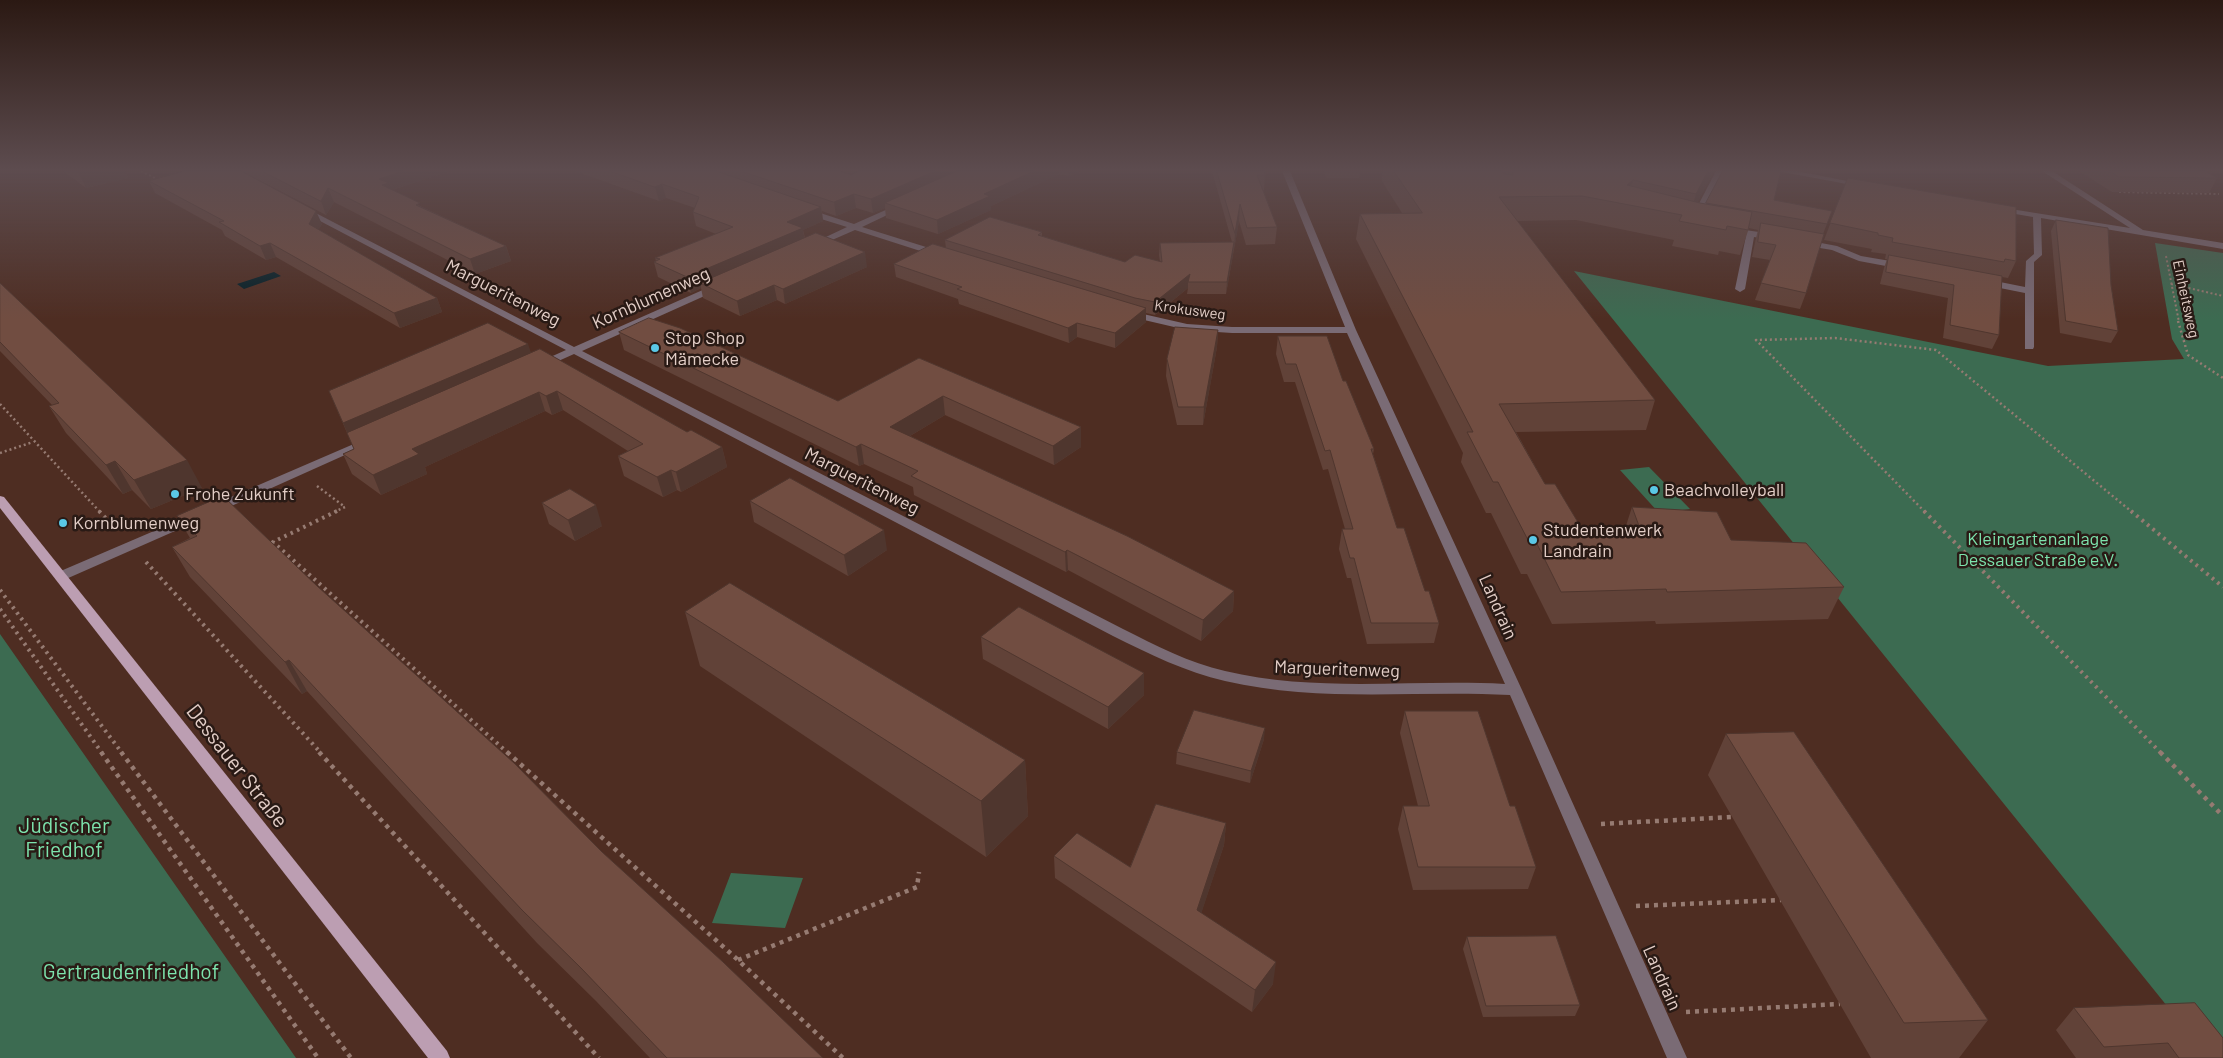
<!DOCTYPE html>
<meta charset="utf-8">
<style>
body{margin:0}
canvas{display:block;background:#4e2d22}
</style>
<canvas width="2223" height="1058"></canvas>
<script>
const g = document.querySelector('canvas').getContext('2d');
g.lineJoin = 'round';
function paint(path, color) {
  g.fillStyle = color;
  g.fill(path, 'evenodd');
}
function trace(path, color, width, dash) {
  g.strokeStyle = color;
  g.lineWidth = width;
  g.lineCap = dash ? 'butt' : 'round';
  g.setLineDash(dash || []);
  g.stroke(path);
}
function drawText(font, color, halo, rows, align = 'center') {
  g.font = font + ' Barlow,sans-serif';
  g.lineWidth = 5;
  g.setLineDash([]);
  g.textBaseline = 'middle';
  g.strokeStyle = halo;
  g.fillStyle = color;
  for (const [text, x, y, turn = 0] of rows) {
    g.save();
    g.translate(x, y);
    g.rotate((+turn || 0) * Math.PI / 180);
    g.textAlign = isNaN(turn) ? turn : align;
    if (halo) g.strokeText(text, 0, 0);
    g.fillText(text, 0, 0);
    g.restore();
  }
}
paint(new Path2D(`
 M 2155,243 L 2223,253 L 2223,1058 L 2209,1058 L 1574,271 L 2048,366 L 2184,359 L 2172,339 Z
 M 1649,467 L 1690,509 L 1659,513 L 1620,470 Z
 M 0,634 L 296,1058 L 0,1058 Z
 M 731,873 L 803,878 L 785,928 L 712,923 Z`), '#3c6b51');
paint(new Path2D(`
 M 274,272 L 281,276 L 244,289 L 237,284 Z`), '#011e26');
trace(new Path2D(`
 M 141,171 L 155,178
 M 2119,192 L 2219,194
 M 2166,256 L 2179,322
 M 2171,284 L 2223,296`), '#967b72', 2, [2, 2.5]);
trace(new Path2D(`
 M 2178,321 L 2188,355 L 2223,378
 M 0,404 L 100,512
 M 0,453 L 33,442
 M 317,486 L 345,507 L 334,512
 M 1925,512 L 1756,340 L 1835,338 L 1936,350 L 2132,512`), '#967b72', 2.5, [2, 3]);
trace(new Path2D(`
 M 99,511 L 115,528
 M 337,511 L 273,542 L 508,753
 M 1924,511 L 2161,753
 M 2131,511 L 2223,587
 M 146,562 L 321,753
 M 0,590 L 122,753
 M 0,609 L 102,753`), '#967b72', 4, [2.5, 4.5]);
trace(new Path2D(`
 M 101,752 L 318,1058
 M 121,752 L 351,1058
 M 319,752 L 599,1058
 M 507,752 L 738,960 L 843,1058
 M 2160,752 L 2223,816
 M 1601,824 L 1732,817
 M 1636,906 L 1781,900
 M 738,960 L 917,887 L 919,872
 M 1686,1012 L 1840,1004`), '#967b72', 4.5, [4, 5]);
paint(new Path2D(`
 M 1282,171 L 1290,171 L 1356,330 L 1522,690 L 1687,1058 L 1667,1058 L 1510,695 C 1415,690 1319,703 1225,681 C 1186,672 1149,654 1113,636 L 574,354 L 545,367 L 537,367 L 537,363 L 566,350 L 301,211 L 308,209 L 574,347 L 714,285 L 720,285 L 720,289 L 582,351 L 1123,629 C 1155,645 1189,663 1225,671 C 1316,693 1412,679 1505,684 L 1347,333 L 1232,333 L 1187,330 L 1127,316 L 1125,314 L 1130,311 L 1187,324 L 1232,327 L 1345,327 Z
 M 1716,171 L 1724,171 L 1700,217 L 1693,219 L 1692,217 Z
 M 1777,171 L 1797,171 L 1867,185 L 1863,187 Z
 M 2042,171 L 2052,171 L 2143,230 L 2223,243 L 2223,249 L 2041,218 L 2042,255 L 2034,262 L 2034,347 L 2033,349 L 2025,349 L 2025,293 L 1985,285 L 1980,282 L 1985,279 L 2025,287 L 2026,261 L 2034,254 L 2033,217 L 1998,211 L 1998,207 L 2130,228 Z
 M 897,205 L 904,207 L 862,227 L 942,252 L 942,256 L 936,256 L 855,230 L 816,247 L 809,245 L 847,227 L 805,214 L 805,210 L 811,210 L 854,224 Z
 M 1731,228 L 1773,234 L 1777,237 L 1773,240 L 1754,237 L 1745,289 L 1740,292 L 1735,289 L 1746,236 L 1728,233 L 1727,231 Z
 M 1805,240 L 1837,246 L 1861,256 L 1902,263 L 1906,266 L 1902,269 L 1859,261 L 1832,250 L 1802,245 L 1801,243 Z
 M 370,437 L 374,438 L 376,440 L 374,442 L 218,512 L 214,513 L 208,509 L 210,506 Z
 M 196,513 L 202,517 L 200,520 L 66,579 L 61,580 L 54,576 L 56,573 Z`), '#7a6b75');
paint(new Path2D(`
 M 0,496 L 4,497 L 447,1051 L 450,1058 L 428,1058 L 0,508 Z`), '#bc9eb2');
paint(new Path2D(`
 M 63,171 L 125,171 L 128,178 L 86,188 Z
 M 242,171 L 450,171 L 392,190 L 422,207 L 506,246 L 511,261 L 475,274 L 334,202 L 326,215 Z
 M 575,171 L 839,171 L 851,175 L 859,171 L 1080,171 L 1069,176 L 1059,174 L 991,206 L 991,210 L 938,234 L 886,218 L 885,208 L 873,213 L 856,208 L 836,216 L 822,211 L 823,221 L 803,230 L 805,238 L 867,267 L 785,304 L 777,300 L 740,316 L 703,298 L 701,288 L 691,293 L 658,277 L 654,262 L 656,261 L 655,258 L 716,234 L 696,226 L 693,212 L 695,208 L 666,198 L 659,201 Z
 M 1212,171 L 1264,171 L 1265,175 L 1264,190 L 1263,190 L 1277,227 L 1275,244 L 1246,245 L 1239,221 L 1226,294 L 1187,294 L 1188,288 L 1155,315 L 1146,313 L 1146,322 L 1115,348 L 1077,337 L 1069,343 L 959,304 L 958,299 L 896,277 L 894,264 L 946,248 L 945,240 L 1042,232 L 1042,236 L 1125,262 L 1160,262 L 1159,255 L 1160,243 L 1232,242 Z
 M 1323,171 L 1360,171 L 1359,178 L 1327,178 Z
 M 1383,171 L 1714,171 L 1697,203 L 1706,204 L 1723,171 L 1774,200 L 1832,211 L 1823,234 L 1806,293 L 1800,309 L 1755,300 L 1770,260 L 1752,257 L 1756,238 L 1758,230 L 1749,228 L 1740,255 L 1719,251 L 1718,255 L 1672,246 L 1674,240 L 1576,220 L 1517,221 L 1655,400 L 1646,430 L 1516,432 L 1545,484 L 1582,529 L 1624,532 L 1632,507 L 1731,540 L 1844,587 L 1828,619 L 1656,624 L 1655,621 L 1552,624 L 1527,574 L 1521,574 L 1491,513 L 1486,513 L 1461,462 L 1463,453 L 1356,239 L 1360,214 L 1402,213 L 1382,181 Z
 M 2079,171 L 2205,171 L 2217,178 L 2209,193 L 2112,192 Z
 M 1848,178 L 2016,261 L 2008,278 L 2002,277 L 1999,335 L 1992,349 L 1943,338 L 1948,298 L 1880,284 L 1884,268 L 1887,259 L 1885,259 L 1886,254 L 1871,252 L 1872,249 L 1824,240 Z
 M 149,181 L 322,224 L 318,230 L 437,298 L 442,312 L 400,328 L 276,257 L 266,260 L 225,236 L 222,230 L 155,193 Z
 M 2056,220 L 2111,285 L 2118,331 L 2111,343 L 2060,333 L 2051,231 Z
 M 0,283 L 202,488 L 151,509 L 132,490 L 123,494 L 66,433 L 49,406 L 52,405 L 0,351 Z
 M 1218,330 L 1217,347 L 1203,425 L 1177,425 L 1166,376 L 1167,359 Z
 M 619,332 L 838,401 L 919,358 L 1081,427 L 1081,447 L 1054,465 L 945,415 L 910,436 L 1234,591 L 1233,611 L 1201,641 L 1068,570 L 1066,572 L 914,495 L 913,487 L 864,464 L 859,466 L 624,350 Z
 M 1278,336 L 1343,381 L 1374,449 L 1373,454 L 1397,528 L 1439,623 L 1434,643 L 1367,644 L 1351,578 L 1347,578 L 1339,549 L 1342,529 L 1345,529 L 1328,469 L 1323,470 L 1295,382 L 1284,382 L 1276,354 Z
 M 531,353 L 687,432 L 722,447 L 727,467 L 681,492 L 677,490 L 663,497 L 624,476 L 618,456 L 628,451 L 563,410 L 552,415 L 545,411 L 425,467 L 427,474 L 381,495 L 352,474 L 343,454 L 354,449 L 329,391 Z
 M 750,501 L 887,550 L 848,576 L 754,522 Z
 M 542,503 L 602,526 L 575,541 L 549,524 Z
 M 177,516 L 317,586 L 602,852 L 823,1058 L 650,1058 L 596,1001 L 537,943 L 307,691 L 302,694 L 190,577 L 172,547 L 190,538 Z
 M 685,612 L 1025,760 L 1028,816 L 986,857 L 700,666 Z
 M 981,637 L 1144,673 L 1144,695 L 1108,729 L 983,659 Z
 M 1405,711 L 1510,806 L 1536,867 L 1528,889 L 1413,890 L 1398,829 L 1403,806 L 1418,806 L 1400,733 Z
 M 1726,734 L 1988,1020 L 1959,1058 L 1871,1058 L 1708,775 Z
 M 1264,739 L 1250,783 L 1176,764 L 1177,752 Z
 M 1226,823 L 1224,845 L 1201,913 L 1273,984 L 1252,1012 L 1055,878 L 1054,856 L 1130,867 Z
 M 1467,937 L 1580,1005 L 1575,1016 L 1483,1017 L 1463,949 Z
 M 2074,1008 L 2223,1058 L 2076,1058 L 2056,1030 Z`), '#614238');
paint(new Path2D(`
 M 78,171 L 125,171 L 128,178 L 86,188 Z
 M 403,171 L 450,171 L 391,190 L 387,199 L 379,179 Z
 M 935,171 L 967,171 L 885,203 L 885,208 L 873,213 L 871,199 Z
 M 1034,171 L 1059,171 L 1059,174 L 991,206 L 991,210 L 938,234 L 937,220 L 984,194 Z
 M 1069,171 L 1080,171 L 1069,176 Z
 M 1708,171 L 1714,171 L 1689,218 L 1696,194 Z
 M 1633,180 L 1626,204 L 1627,185 Z
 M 662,184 L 666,198 L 659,201 L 655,187 Z
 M 328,188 L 334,202 L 326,215 L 321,201 Z
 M 854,194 L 856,208 L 836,216 L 834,202 Z
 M 1240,204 L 1239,221 L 1234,250 L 1235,233 Z
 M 821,207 L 823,221 L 803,230 L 805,242 L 700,283 L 701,288 L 691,293 L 687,277 L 787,222 Z
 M 316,211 L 322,224 L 314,238 L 309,224 Z
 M 1234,242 L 1233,254 L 1226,294 L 1227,282 Z
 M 270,243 L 276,257 L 266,260 L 260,246 Z
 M 506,246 L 511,261 L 475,274 L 470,259 Z
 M 865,252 L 867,267 L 785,304 L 783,289 Z
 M 1190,274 L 1188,282 L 1188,288 L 1155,315 L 1155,302 Z
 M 774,285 L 777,300 L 740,316 L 737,301 Z
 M 437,298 L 442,312 L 400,328 L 394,313 Z
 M 1146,308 L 1146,322 L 1115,348 L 1115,333 Z
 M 1077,323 L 1077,337 L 1069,343 L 1068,328 Z
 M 1218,330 L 1217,347 L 1203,425 L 1204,407 Z
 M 528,344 L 534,362 L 351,442 L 343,423 Z
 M 557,391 L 563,410 L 552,415 L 546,396 Z
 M 539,392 L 545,411 L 425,467 L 427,474 L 381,495 L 373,475 L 412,449 Z
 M 943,396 L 945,415 L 893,446 L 890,427 Z
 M 1081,427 L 1081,447 L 1054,465 L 1053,446 Z
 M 861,444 L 864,464 L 859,466 L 856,447 Z
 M 722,447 L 727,467 L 681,492 L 676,472 Z
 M 187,460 L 202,488 L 151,509 L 134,480 Z
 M 115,461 L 132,490 L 123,494 L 106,465 Z
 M 671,470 L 677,490 L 663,497 L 657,477 Z
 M 596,505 L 602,526 L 575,541 L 568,520 Z
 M 884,530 L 887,550 L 848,576 L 844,555 Z
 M 1067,550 L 1068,570 L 1066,572 L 1065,552 Z
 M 1234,591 L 1233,611 L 1201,641 L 1203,620 Z
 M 289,660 L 307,691 L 302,694 L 285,662 Z
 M 1144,673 L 1144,695 L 1108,729 L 1108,707 Z
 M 1265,728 L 1264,739 L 1250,783 L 1251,771 Z
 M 1025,760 L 1028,816 L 986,857 L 981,801 Z
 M 1226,823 L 1224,845 L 1195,932 L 1197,910 Z
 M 1276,962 L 1273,984 L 1252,1012 L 1255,990 Z`), '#4f362e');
const building = new Path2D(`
 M 185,171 L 241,171 L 316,211 L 309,224 L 437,298 L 394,313 L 270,243 L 260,246 L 219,222 L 224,221 L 149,181 Z
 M 262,171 L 403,171 L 379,179 L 389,183 L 382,185 L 420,203 L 416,205 L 506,246 L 470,259 L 328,188 L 321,201 Z
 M 610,171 L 716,171 L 821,207 L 787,222 L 803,228 L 687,277 L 654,262 L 660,259 L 655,258 L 733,227 L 693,212 L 699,197 L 662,184 L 655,187 Z
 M 741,171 L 839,171 L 851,175 L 859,171 L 935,171 L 871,199 L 854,194 L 834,202 Z
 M 957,171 L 1034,171 L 984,194 L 990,196 L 937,220 L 885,203 Z
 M 1217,171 L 1264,171 L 1265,175 L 1257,175 L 1277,227 L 1247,228 L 1240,204 L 1235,233 Z
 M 1394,171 L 1502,171 L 1504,174 L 1513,175 L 1513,171 L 1708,171 L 1696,194 L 1633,180 L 1627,185 L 1700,203 L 1752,212 L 1748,230 L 1727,226 L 1726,230 L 1679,221 L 1682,215 L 1582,196 L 1499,197 L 1655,400 L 1499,404 L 1545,484 L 1555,484 L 1582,529 L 1642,534 L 1632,507 L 1717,512 L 1731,540 L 1806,543 L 1844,587 L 1667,592 L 1666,589 L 1561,592 L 1536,542 L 1529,542 L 1498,482 L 1493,482 L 1467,432 L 1473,432 L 1360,214 L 1422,213 Z
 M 1723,171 L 1781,171 L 1774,200 L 1832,211 L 1827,224 L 1706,203 Z
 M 2110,171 L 2205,171 L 2217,178 L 2119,177 Z
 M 1848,178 L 2016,207 L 2016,261 L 2005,259 L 2004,262 L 1892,242 L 1893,238 L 1878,235 L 1878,233 L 1830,223 Z
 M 990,217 L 1042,232 L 1038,235 L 1125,262 L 1135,255 L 1162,262 L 1160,243 L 1234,242 L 1227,282 L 1188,282 L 1190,274 L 1155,302 L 1135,298 L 945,240 Z
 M 2056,220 L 2108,228 L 2111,285 L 2118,331 L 2066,321 Z
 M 1761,223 L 1824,234 L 1806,293 L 1761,283 L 1776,245 L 1758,242 Z
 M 816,233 L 865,252 L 783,289 L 774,285 L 737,301 L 700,283 Z
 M 933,244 L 1146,308 L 1115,333 L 1077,323 L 1068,328 L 957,289 L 962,287 L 894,264 Z
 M 1889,255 L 2002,276 L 1999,335 L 1950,325 L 1954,285 L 1886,272 Z
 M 0,283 L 187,460 L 134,480 L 115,461 L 106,465 L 49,406 L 59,403 L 0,342 Z
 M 649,318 L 680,328 L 838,401 L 919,358 L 1081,427 L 1053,446 L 943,396 L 890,427 L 1127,536 L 1234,591 L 1203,620 L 1067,550 L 1065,552 L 911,476 L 918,471 L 861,444 L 856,447 L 619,332 Z
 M 488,323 L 528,344 L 343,423 L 329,391 Z
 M 1175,327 L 1218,330 L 1204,407 L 1178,407 L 1167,359 Z
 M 1278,336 L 1327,336 L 1343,381 L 1346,381 L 1374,449 L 1371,449 L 1397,528 L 1404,528 L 1425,591 L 1429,591 L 1439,623 L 1371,623 L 1354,558 L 1350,558 L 1342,529 L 1353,529 L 1330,450 L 1325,451 L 1296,364 L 1286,364 Z
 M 540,349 L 687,432 L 691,430 L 722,447 L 676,472 L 671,470 L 657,477 L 618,456 L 643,444 L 557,391 L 546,396 L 539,392 L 412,449 L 419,454 L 373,475 L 343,454 L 354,449 L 347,433 Z
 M 790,478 L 884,530 L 844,555 L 750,501 Z
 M 570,489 L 596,505 L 568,520 L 542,503 Z
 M 223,496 L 317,586 L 514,763 L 602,852 L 723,962 L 823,1058 L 667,1058 L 581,968 L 522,910 L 289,660 L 285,662 L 172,547 L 197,536 L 177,516 Z
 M 730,583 L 1025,760 L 981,801 L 685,612 Z
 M 1019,607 L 1144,673 L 1108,707 L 981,637 Z
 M 1194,710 L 1265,728 L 1251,771 L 1177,752 Z
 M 1405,711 L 1478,711 L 1510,806 L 1515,806 L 1536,867 L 1418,867 L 1403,806 L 1429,806 Z
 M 1794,732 L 1988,1020 L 1904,1023 L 1726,734 Z
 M 1156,804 L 1226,823 L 1197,910 L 1276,962 L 1255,990 L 1054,856 L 1077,833 L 1130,867 Z
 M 1556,936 L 1580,1005 L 1486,1006 L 1467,937 Z
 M 2195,1003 L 2223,1038 L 2223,1058 L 2179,1058 L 2168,1043 L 2104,1047 L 2074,1008 Z`);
paint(building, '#714d41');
trace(building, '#4f362e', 1);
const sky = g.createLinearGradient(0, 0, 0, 320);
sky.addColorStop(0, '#2b1913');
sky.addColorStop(0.53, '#5d4c4f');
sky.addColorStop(1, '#5d4c4f00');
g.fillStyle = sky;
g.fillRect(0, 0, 2223, 320);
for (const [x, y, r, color] of [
 [655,348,5,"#5ac8e6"],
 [1654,490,5,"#5ac8e6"],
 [175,494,5,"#5ac8e6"],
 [63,523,5,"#5ac8e6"],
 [1533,540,5,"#5ac8e6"]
]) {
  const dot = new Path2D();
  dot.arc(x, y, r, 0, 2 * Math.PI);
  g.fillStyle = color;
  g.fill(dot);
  trace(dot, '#291a15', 2);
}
drawText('15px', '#e3cec7', '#291a15', [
 ["Einheitsweg",2186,299,78],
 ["Krokusweg",1190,310,8]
]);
drawText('18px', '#e3cec7', '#291a15', [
 ["Margueritenweg",503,293,27],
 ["Kornblumenweg",651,298,-24],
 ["Margueritenweg",862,481,27],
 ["Landrain",1498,607,66],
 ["Margueritenweg",1337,669,2],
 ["Landrain",1662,978,66]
]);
drawText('18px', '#e3cec7', '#291a15', [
 ["Stop Shop",665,338],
 ["Mämecke",665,359],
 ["Beachvolleyball",1664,490],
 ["Frohe Zukunft",185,494],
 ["Kornblumenweg",73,523],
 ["Studentenwerk",1543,530],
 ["Landrain",1543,551]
], 'left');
drawText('18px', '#7de4ad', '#291a15', [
 ["Kleingartenanlage",2038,539],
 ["Dessauer Straße e.V.",2038,560]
]);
drawText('21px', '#e3cec7', '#291a15', [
 ["Dessauer Straße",237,766,52]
]);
drawText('21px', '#7de4ad', '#291a15', [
 ["Jüdischer",64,826],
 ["Friedhof",64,850],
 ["Gertraudenfriedhof",131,972]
]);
</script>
